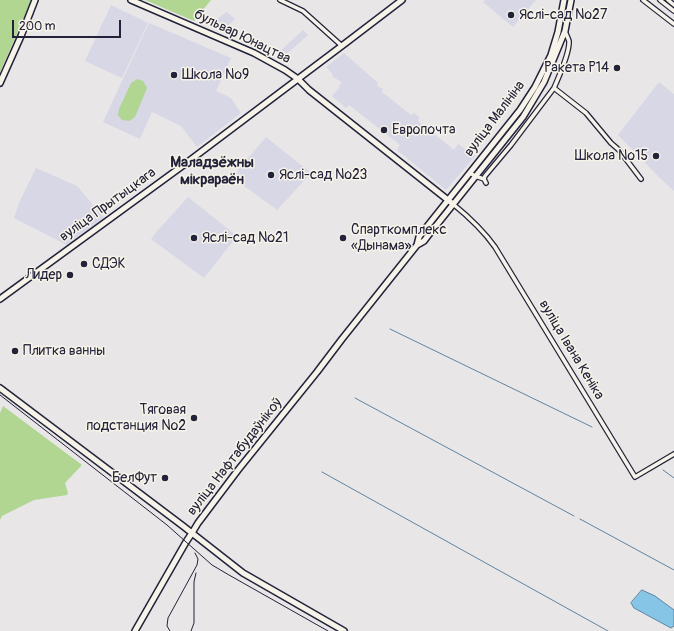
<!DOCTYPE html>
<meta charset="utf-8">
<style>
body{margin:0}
#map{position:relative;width:674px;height:631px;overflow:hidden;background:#e8e6e7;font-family:Pangolin,sans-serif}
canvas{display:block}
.scale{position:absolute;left:12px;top:20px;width:109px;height:18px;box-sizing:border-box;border:2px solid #22223b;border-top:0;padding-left:5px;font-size:12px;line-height:14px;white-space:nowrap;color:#22223b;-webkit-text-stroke:3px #f7f3e8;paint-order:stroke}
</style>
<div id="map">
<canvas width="674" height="631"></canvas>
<div class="scale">200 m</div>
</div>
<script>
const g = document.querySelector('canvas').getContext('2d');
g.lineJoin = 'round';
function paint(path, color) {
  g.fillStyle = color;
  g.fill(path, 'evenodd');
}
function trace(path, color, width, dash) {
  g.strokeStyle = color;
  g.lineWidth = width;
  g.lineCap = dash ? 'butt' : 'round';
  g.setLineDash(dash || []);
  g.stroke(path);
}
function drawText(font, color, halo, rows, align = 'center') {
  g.font = font + ' Pangolin,sans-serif';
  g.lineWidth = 3;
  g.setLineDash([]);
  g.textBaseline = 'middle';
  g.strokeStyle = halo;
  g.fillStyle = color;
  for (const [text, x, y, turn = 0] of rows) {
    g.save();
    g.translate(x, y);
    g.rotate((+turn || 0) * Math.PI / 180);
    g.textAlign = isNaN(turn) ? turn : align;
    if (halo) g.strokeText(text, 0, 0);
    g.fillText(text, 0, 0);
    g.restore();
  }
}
paint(new Path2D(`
 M 485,0 L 536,0 L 513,27 L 483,2 Z
 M 111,5 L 148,23 L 122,78 L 85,61 Z
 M 227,12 L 235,19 L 223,30 L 212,25 L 218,18 Z
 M 149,23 L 231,58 L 216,91 L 231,98 L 241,113 L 197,147 L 181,126 L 152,112 L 140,139 L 103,122 Z
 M 303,30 L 308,35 L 283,57 L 277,54 Z
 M 344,53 L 378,83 L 377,86 L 383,89 L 382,92 L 411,115 L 414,113 L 419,117 L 418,121 L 454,150 L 458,144 L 475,156 L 446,190 L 397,150 L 400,145 L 349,105 L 346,108 L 332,96 L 340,87 L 339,86 L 342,82 L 333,77 L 332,73 L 326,67 Z
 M 659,82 L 674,94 L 674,191 L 659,177 L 618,135 Z
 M 266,137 L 311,173 L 277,210 L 232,177 Z
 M 36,168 L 77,186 L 104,218 L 67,245 L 14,218 L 19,203 Z
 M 188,197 L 237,236 L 204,278 L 151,239 L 158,230 Z`), '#d7d7e6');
paint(new Path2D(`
 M 0,0 L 32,0 L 0,72 Z
 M 145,0 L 211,0 L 194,21 Z
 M 137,79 L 143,81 L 147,88 L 135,117 L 129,121 L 122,120 L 118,115 L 119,109 L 131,83 Z
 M 3,406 L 82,465 L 65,483 L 68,493 L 67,495 L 34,500 L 2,516 L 0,520 L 0,413 Z`), '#b1d692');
const water = new Path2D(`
 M 642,590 L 655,596 L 674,610 L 674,626 L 671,628 L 634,608 L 631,603 Z`);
paint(water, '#86c5e6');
trace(water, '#5e84a2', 1);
trace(new Path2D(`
 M 390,329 L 592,427
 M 355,398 L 574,516
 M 663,470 L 674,478
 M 322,472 L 608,631
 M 580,519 L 674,570`), '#5e84a2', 1);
const street = new Path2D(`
 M 280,0 L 303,11 L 342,46
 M 643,0 L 674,24
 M 660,0 L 674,11
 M 668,0 L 674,5
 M 565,31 C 566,34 568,38 569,41 C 570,53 559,76 554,88 L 586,113 L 611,143 L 619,150 L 641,179
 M 470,173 L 475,176 L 484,179
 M 486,183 L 484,179 L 485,176 L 511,145 L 554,88
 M 453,204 C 469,217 483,230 495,247 L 635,477 L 674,454`);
const secondary = new Path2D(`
 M 131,0 L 254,53 L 285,70 L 298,79 L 309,90 L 453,204
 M 0,83 L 21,36 L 35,0
 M 417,245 L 419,237 L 421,234 L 520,110 L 535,87 L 551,55 L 558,32 L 564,0
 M 0,299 L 185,164 L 347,42 L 402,0
 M 0,388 L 183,526 L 243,573 L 344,631
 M 135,631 L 186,542 L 192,533 L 198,523 L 238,470 L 317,372 L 342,339 L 417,245 L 424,241 L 427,237 L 523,117 L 544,82 L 565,31 L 571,0`);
trace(street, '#22223b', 6);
trace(secondary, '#22223b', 8);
trace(street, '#f7f3e8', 3.5);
trace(secondary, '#f7f3e8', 5);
trace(new Path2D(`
 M 0,395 L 167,525 L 212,565 L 229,575 L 328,631
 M 170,631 L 167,626 L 168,618 L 197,565 L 198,559 L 195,553
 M 191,631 L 194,623 L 194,582 L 196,573`), '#22223b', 1);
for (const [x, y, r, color] of [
 [511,15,4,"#22223b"],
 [617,68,4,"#22223b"],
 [174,75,4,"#22223b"],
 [384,130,4,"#22223b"],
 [656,156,4,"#22223b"],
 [271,175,4,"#22223b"],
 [194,238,4,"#22223b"],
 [343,238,4,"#22223b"],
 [84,264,4,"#22223b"],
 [70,275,4,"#22223b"],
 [15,351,4,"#22223b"],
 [194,418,4,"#22223b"],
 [165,478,4,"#22223b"]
]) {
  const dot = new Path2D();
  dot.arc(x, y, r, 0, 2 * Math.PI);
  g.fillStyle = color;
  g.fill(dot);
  trace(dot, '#f7f3e8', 1.5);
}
drawText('14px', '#22223b', '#f7f3e8', [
 ["Яслі-сад №27",519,15],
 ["Ракета Р14",609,68,"right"],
 ["Школа №9",182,75],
 ["Европочта",392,130],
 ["Школа №15",648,156,"right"],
 ["Яслі-сад №23",279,175],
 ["Спарткомплекс",351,230],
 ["«Дынама»",351,246],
 ["Яслі-сад №21",202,238],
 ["СДЭК",92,264],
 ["Лидер",62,275,"right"],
 ["Плитка ванны",23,351],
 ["Тяговая",186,410,"right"],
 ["подстанция №2",186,426,"right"],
 ["БелФут",157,478,"right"]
], 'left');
drawText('14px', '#22223b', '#f7f3e8', [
 ["бульвар Юнацтва",242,37,26],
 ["вуліца Малініна",495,119,-53],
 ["вуліца Прытыцкага",108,205,-36],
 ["вуліца Івана Кеніка",571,350,59],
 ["вуліца Нафтабудаўнікоў",235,457,-52]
]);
drawText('bold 15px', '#22223b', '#f7f3e8', [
 ["Маладзёжны",212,163],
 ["мікрараён",212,180]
]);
</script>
